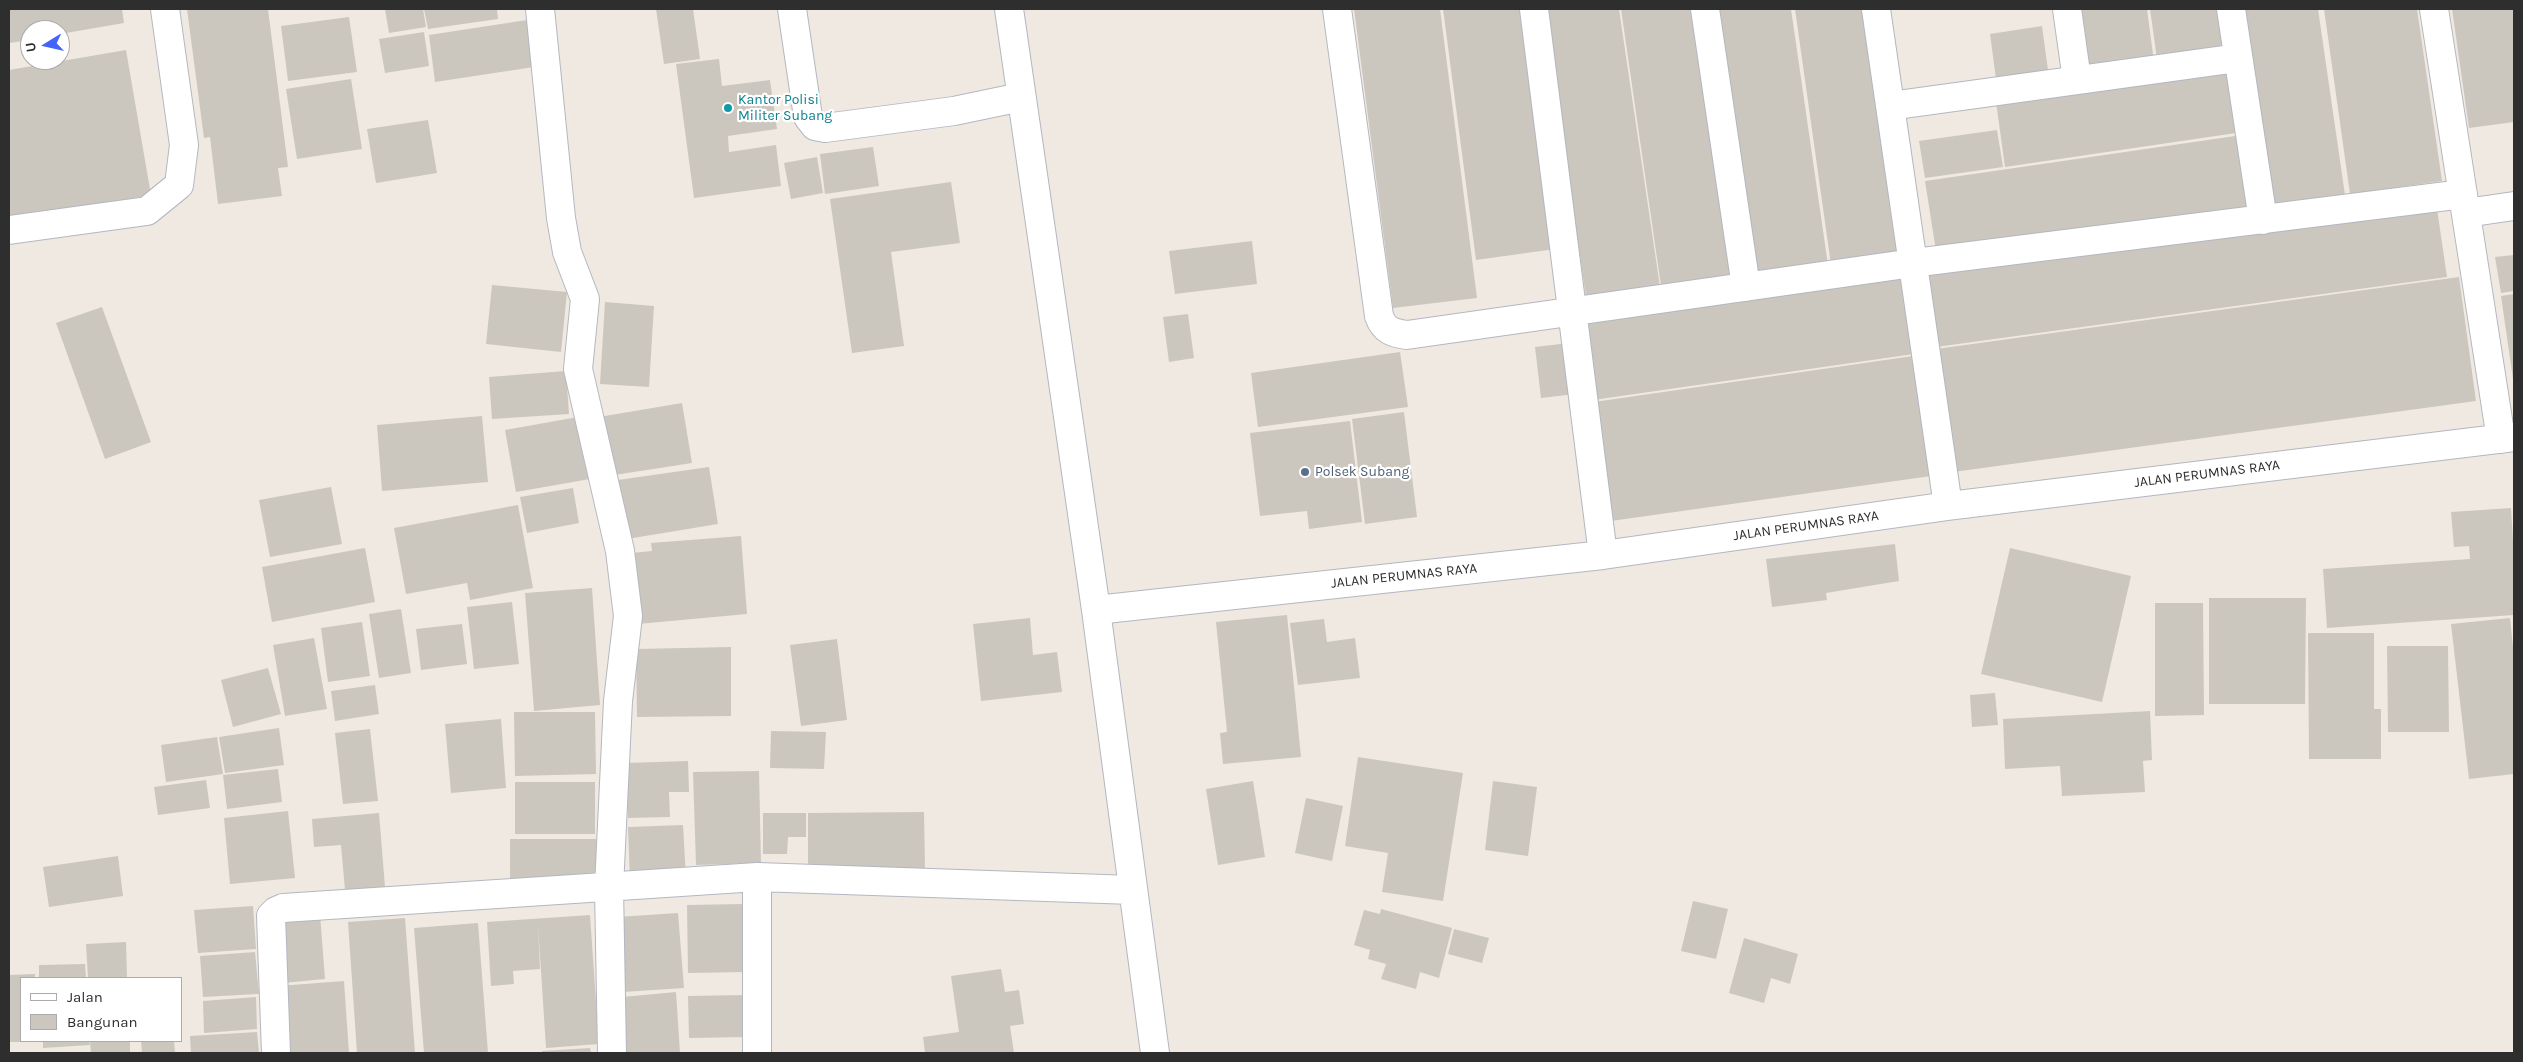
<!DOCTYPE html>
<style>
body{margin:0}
#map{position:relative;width:2523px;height:1062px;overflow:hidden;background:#efe9e1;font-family:Karla,sans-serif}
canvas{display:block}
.frame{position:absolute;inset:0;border:10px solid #2e2e2e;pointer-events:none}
.legend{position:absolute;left:20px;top:977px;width:162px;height:65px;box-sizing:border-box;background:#fff;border:1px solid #ababab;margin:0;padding:6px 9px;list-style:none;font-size:15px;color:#2e2e2e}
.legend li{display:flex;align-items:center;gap:10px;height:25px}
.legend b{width:25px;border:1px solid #ababab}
.north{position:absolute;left:20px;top:20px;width:50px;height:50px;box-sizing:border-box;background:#fff;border:1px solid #ababab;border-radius:50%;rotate:261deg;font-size:14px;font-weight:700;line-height:20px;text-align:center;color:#2e2e2e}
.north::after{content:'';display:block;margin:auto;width:18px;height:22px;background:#4264fb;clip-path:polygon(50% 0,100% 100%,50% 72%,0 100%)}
</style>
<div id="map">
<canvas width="2523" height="1062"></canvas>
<div class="frame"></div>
<ul class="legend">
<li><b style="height:6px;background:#fff"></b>Jalan</li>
<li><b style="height:14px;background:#cbc7bf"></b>Bangunan</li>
</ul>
<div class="north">U</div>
</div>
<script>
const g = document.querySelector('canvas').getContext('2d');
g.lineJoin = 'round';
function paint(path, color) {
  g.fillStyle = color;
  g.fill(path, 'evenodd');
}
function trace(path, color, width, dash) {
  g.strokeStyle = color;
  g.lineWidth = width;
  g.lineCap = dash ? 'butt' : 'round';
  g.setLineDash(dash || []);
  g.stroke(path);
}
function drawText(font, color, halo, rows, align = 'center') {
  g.font = font + ' Karla,sans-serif';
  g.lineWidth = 4.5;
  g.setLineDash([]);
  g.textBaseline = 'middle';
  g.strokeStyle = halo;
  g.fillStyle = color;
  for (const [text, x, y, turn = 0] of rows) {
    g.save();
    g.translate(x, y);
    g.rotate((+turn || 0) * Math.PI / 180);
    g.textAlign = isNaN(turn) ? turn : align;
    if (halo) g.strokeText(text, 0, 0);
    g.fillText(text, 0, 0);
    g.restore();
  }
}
paint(new Path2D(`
 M 9,9 L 122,9 L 124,23 L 60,34 L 60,30 L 30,30 L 30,40 L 9,43 Z
 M 187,9 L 268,9 L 288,167 L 278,168 L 282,196 L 218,204 L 210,137 L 204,138 Z
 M 385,9 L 423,9 L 426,27 L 389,33 Z
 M 424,9 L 497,9 L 498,19 L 428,29 Z
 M 656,9 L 693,9 L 700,59 L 664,64 Z
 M 1354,9 L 1440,9 L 1477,298 L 1393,308 Z
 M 1443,9 L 1523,9 L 1555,249 L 1476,260 Z
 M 1544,9 L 1619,9 L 1660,287 L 1586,297 Z
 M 1621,9 L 1694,9 L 1732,276 L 1661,286 Z
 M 1718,9 L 1791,9 L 1828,265 L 1756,276 Z
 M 1795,9 L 1863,9 L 1899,255 L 1831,265 Z
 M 2075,9 L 2147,9 L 2154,62 L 2084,72 Z
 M 2150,9 L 2220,9 L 2225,50 L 2157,59 Z
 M 2242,9 L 2318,9 L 2345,195 L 2271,206 Z
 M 2324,9 L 2417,9 L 2442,181 L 2350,194 Z
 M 2452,9 L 2514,9 L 2514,122 L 2469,128 Z
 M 349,17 L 357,72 L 288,81 L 281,26 Z
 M 527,20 L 534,67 L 435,82 L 429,35 Z
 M 2042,26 L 2048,70 L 1996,79 L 1990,34 Z
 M 424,32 L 429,66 L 385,73 L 379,39 Z
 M 126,50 L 151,195 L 9,220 L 9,70 Z
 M 719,59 L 722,86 L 770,80 L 777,129 L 728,136 L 729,152 L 776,145 L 781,186 L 694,198 L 676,64 Z
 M 2234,68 L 2243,132 L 2005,167 L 1996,102 Z
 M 351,79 L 362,149 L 297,159 L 286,89 Z
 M 428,120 L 437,173 L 376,183 L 367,129 Z
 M 1997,130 L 2003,167 L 1925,178 L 1919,141 Z
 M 2242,135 L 2252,206 L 1936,251 L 1925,181 Z
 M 873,147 L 879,186 L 825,194 L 820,154 Z
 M 817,157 L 823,193 L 791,199 L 784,163 Z
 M 951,182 L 960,243 L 891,252 L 904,346 L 852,353 L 830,199 Z
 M 2436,202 L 2447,277 L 1936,347 L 1925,271 Z
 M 1252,241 L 1257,284 L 1175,294 L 1169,251 Z
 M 2514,255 L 2514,291 L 2501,293 L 2495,257 Z
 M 1902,271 L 1914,354 L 1593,400 L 1581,318 Z
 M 2459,277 L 2476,401 L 1953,472 L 1936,349 Z
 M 492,285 L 567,292 L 561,352 L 486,344 Z
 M 2514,294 L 2514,379 L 2513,379 L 2501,296 Z
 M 605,302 L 654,306 L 649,387 L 600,384 Z
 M 102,307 L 151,442 L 105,459 L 56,323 Z
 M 1188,314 L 1194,358 L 1169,362 L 1163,317 Z
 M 1569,343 L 1575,394 L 1541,398 L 1535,347 Z
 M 1400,352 L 1408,407 L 1258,427 L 1251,373 Z
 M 1913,356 L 1931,476 L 1611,521 L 1594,402 Z
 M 566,371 L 569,414 L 492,419 L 489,377 Z
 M 682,403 L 692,463 L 608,476 L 599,417 Z
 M 1404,412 L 1417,517 L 1365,524 L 1352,419 Z
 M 482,416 L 488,482 L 382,491 L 377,425 Z
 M 578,417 L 590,479 L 516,492 L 505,430 Z
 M 1350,421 L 1362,522 L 1309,529 L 1307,511 L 1260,516 L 1250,433 Z
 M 709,467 L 718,524 L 627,539 L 618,480 Z
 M 331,487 L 342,544 L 270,557 L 259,500 Z
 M 573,488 L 579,523 L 527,533 L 520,497 Z
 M 518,505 L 533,588 L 470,600 L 467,583 L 406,594 L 394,528 Z
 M 2511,508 L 2514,556 L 2514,615 L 2327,628 L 2323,569 L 2470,559 L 2469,546 L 2454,547 L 2451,512 Z
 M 741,536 L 747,614 L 638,624 L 632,553 L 652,551 L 651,543 Z
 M 1895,544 L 1899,581 L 1826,593 L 1827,600 L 1772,607 L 1766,559 Z
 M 365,548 L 375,602 L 272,622 L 262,567 Z
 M 2010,548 L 2131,576 L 2102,702 L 1981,674 Z
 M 592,588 L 600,705 L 534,711 L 525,593 Z
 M 2209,598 L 2306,598 L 2305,704 L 2209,704 Z
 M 512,602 L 519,664 L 474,669 L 467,607 Z
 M 2155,603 L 2203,603 L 2204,715 L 2155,716 Z
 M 401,609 L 411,673 L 379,678 L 369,614 Z
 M 1287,615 L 1301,757 L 1223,764 L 1220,733 L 1227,732 L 1216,622 Z
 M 1030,618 L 1033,655 L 1057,652 L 1062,692 L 981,701 L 973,624 Z
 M 2510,618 L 2514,657 L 2514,774 L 2469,779 L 2451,624 Z
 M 1324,619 L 1327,642 L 1355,638 L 1360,678 L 1298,685 L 1290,623 Z
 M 362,622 L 370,676 L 328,682 L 321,628 Z
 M 462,624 L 467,664 L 421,670 L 416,629 Z
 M 2308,633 L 2374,633 L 2374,709 L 2381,709 L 2381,759 L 2309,759 Z
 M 314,638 L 327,709 L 285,716 L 273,645 Z
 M 837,639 L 847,720 L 801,726 L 790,645 Z
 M 2387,646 L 2448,646 L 2449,732 L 2388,732 Z
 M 731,647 L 731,716 L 637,717 L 636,649 Z
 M 268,668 L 281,714 L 233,727 L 221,680 Z
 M 375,685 L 379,714 L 335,721 L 331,691 Z
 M 1995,693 L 1998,725 L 1972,727 L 1970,695 Z
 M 2150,711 L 2152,760 L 2143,761 L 2145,792 L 2062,796 L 2060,766 L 2005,769 L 2003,719 Z
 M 514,712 L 595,712 L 596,774 L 515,776 Z
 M 501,719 L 506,788 L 451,793 L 445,724 Z
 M 279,728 L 284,765 L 225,773 L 219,737 Z
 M 370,729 L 378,801 L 343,804 L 335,733 Z
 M 771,731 L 826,732 L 824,769 L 770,768 Z
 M 217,737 L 223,774 L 166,782 L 161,745 Z
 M 1358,757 L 1463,773 L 1443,901 L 1382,892 L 1388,853 L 1345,846 Z
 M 688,761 L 689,792 L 669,792 L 670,817 L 628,818 L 626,763 Z
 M 278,769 L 282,802 L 227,809 L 223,775 Z
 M 759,771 L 761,863 L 696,865 L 693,772 Z
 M 206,780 L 210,808 L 158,815 L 154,787 Z
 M 1253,781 L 1265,857 L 1218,865 L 1206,789 Z
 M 1493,781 L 1537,787 L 1528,856 L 1485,850 Z
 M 515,782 L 595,782 L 595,834 L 515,834 Z
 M 1306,798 L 1343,806 L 1332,861 L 1295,853 Z
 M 288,811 L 295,878 L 230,884 L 224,818 Z
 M 924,812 L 925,868 L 808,869 L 808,813 Z
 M 379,813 L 385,887 L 345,890 L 341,845 L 314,847 L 312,819 Z
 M 763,813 L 806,813 L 806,837 L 788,837 L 787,854 L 763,854 Z
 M 683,825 L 686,878 L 630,880 L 628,827 Z
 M 510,839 L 596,839 L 596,879 L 510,879 Z
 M 118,856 L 123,896 L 49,907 L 43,867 Z
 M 1693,901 L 1728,909 L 1716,959 L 1681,951 Z
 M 744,904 L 745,972 L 688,973 L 687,905 Z
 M 253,906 L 256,949 L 198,953 L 194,910 Z
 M 1381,909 L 1452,928 L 1439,978 L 1420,972 L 1416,989 L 1381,979 L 1386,964 L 1368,959 L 1370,950 L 1354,945 L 1364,910 L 1380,914 Z
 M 678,913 L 684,988 L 623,992 L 617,917 Z
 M 320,914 L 325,979 L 283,983 L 277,917 Z
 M 590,915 L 599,1044 L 546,1048 L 538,925 L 540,969 L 513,971 L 514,984 L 491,986 L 487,922 Z
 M 405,918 L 415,1053 L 357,1053 L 348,922 Z
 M 478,923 L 488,1053 L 424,1053 L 414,928 Z
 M 1454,929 L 1489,938 L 1482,963 L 1448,954 Z
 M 1744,938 L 1798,954 L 1790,984 L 1771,978 L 1764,1003 L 1729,993 Z
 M 126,942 L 127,978 L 88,978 L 86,944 Z
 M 255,952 L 259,994 L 203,997 L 200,956 Z
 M 85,964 L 86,978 L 39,978 L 39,965 Z
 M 1001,969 L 1005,992 L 1019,990 L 1024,1024 L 1010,1026 L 1014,1053 L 925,1053 L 923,1037 L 959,1032 L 951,976 Z
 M 35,974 L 35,978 L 21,978 L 21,1042 L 9,1042 L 9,975 Z
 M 344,981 L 349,1053 L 283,1053 L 278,986 Z
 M 676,992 L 680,1053 L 626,1053 L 622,997 Z
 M 746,995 L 747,1037 L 689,1038 L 688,996 Z
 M 256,997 L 257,1029 L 204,1033 L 203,1001 Z
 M 257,1032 L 259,1053 L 191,1053 L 190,1036 Z
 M 43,1041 L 89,1041 L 90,1045 L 43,1048 Z
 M 90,1041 L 130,1041 L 130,1053 L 91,1053 Z
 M 141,1041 L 174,1041 L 175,1053 L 142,1053 Z
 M 590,1048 L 591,1053 L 542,1053 L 542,1051 Z`), '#cbc7bf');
const minor = new Path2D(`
 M 540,9 L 561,218 L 567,252 L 585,299 L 578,369 L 620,551 L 628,616 L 618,701 L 609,887 L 612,1053
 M 792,9 L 808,117 L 815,126 L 825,128 L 954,111 L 1021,97
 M 1009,9 L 1096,610 L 1155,1053
 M 1337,9 L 1379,316 C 1384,330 1392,333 1407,335 L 1913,263 L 2463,194
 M 1534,9 L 1603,555
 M 1705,9 L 1746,287
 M 1876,9 L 1948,506
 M 2067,9 L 2077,80
 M 2231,9 L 2263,220
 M 2434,9 L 2501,439
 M 1890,106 L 2238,58
 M 2466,213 L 2514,206
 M 9,230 L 147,211 L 179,185 L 184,145 L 165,9
 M 1096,610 L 1603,555 L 1948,506 L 2514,437
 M 757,877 L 757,1053
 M 276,1053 L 271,916 L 276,911 L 283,908 L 757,877 L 1133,890`);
trace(minor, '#b4b7c1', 30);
trace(minor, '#fff', 28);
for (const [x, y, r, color] of [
 [728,108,5,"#0f9aa8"],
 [1305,472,5,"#5c6f8a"]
]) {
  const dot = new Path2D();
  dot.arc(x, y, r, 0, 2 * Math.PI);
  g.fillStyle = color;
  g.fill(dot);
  trace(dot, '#fff', 2);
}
drawText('14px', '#0d838f', '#fff', [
 ["Kantor Polisi",738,100],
 ["Militer Subang",738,116]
], 'left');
drawText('14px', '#4e5e75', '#fff', [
 ["Polsek Subang",1315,472]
], 'left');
drawText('14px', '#2e2e2e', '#fff', [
 ["JALAN PERUMNAS RAYA",2207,474,-7],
 ["JALAN PERUMNAS RAYA",1806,526,-8],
 ["JALAN PERUMNAS RAYA",1404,576,-6]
]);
</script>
